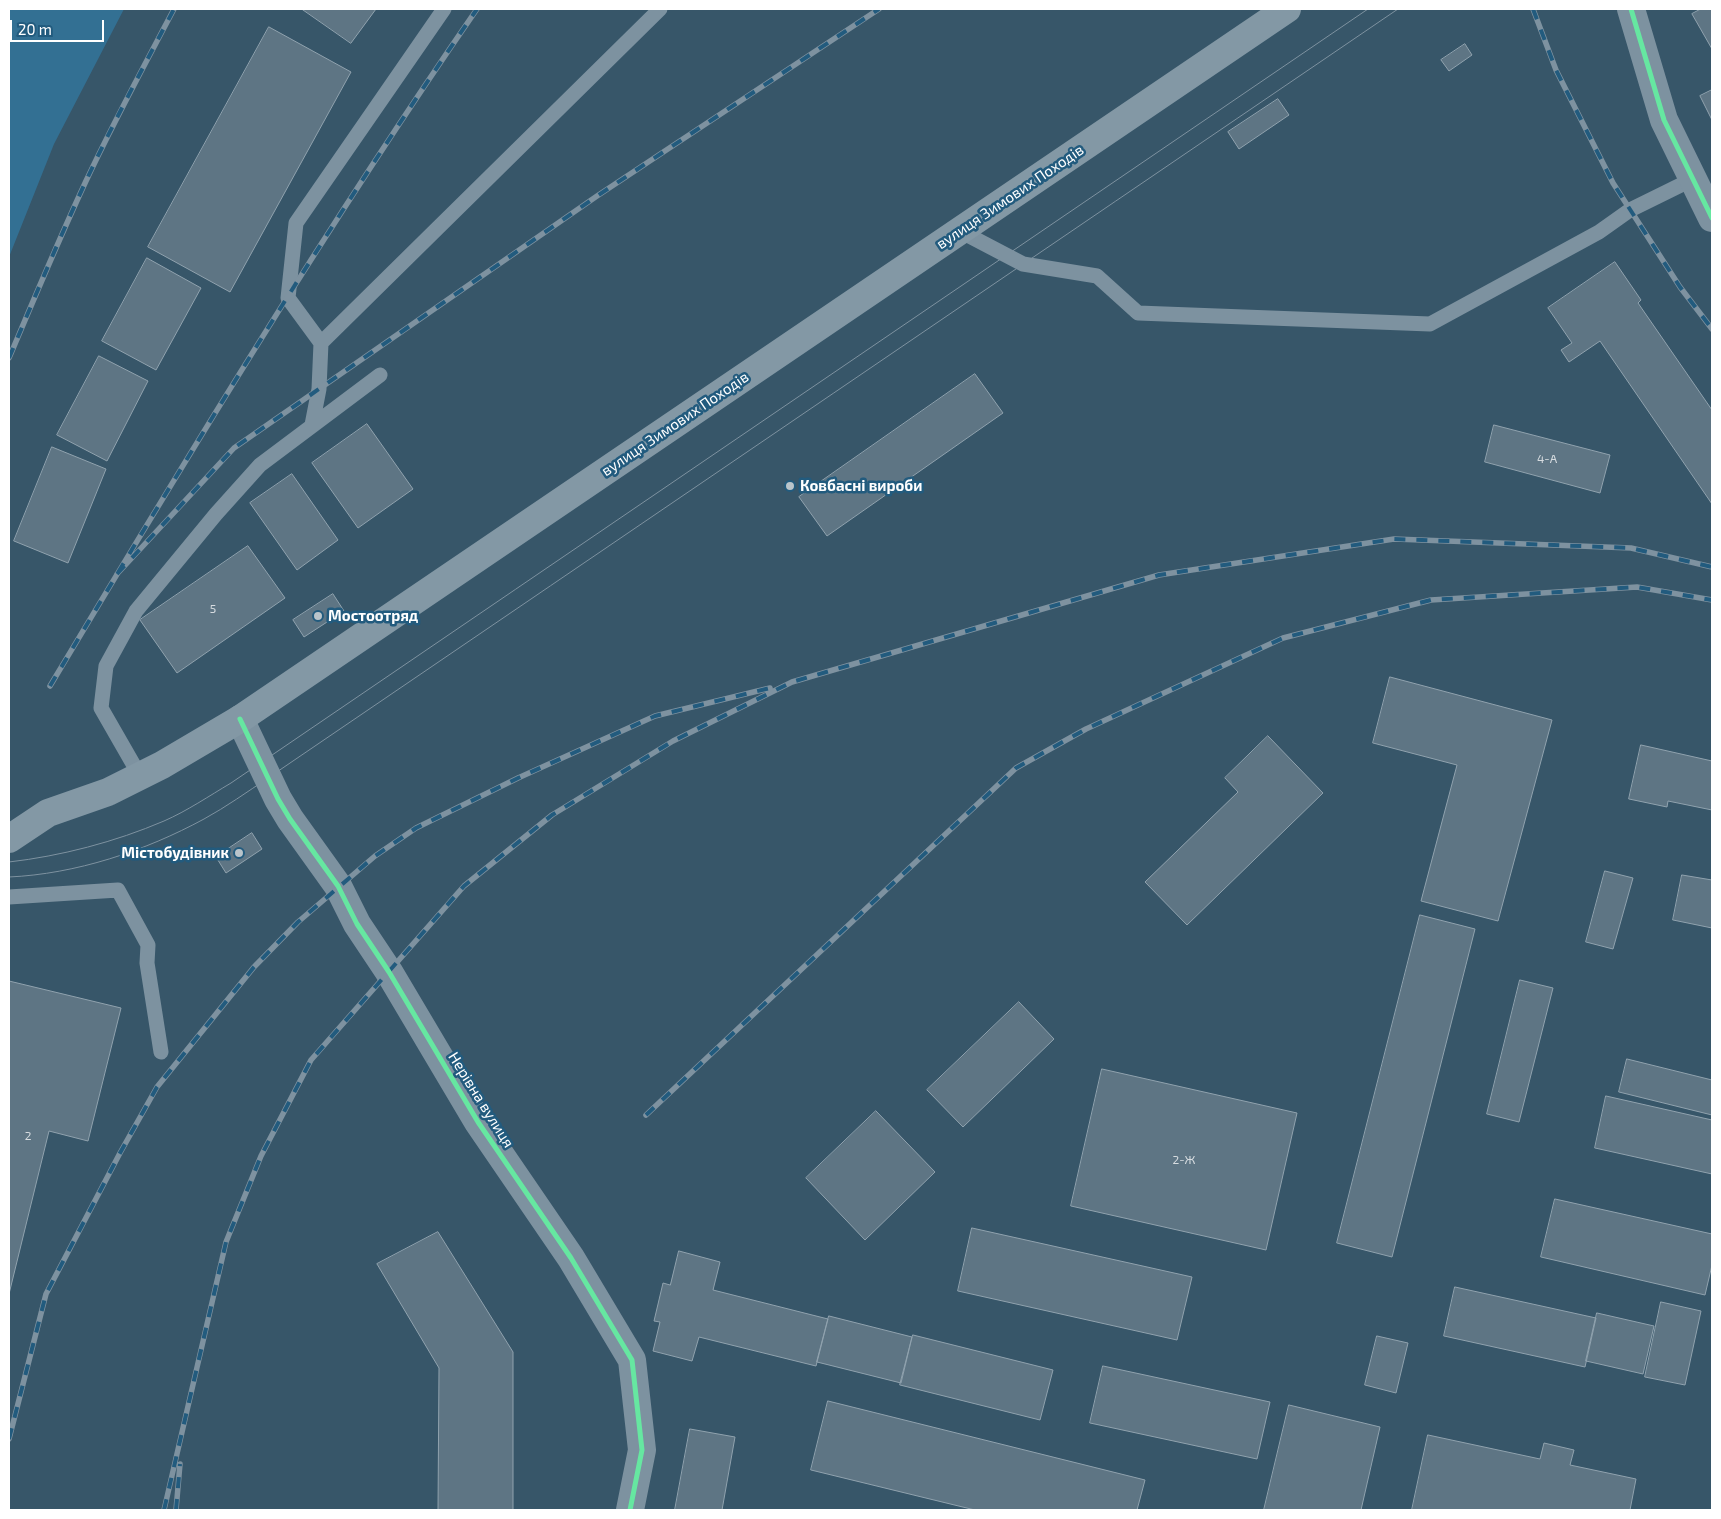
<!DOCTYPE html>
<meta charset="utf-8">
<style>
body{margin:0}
#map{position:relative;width:1721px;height:1519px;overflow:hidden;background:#375669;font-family:"Exo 2",sans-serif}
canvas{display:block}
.frame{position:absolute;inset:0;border:10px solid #fff;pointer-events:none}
.scale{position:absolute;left:10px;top:20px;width:94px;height:22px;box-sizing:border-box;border:2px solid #fff;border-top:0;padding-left:6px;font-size:15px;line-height:18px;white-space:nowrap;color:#fff;-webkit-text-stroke:4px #225b7e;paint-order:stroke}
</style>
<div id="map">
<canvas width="1721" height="1519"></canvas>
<div class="frame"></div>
<div class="scale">20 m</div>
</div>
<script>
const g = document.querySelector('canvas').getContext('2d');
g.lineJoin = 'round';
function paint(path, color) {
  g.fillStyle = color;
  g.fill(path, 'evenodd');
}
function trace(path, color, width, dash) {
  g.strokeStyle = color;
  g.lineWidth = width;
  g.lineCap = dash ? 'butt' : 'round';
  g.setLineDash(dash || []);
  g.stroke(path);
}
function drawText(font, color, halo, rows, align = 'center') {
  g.font = font + ' "Exo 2",sans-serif';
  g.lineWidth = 5;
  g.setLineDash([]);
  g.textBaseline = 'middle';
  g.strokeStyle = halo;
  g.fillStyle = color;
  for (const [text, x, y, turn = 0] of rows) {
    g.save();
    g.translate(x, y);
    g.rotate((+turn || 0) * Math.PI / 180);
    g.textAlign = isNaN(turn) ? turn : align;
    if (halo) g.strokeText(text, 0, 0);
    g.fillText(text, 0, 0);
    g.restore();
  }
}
paint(new Path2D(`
 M 9,9 L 124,9 L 54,144 L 9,257 Z`), '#337093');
const building = new Path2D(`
 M 302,9 L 376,9 L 351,43 Z
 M 1701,9 L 1712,9 L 1712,49 L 1692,14 Z
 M 269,27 L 351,72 L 230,292 L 148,247 Z
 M 1465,44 L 1472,55 L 1449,71 L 1441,60 Z
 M 1712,90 L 1712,120 L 1700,96 Z
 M 1278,99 L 1289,115 L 1239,149 L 1228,132 Z
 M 147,258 L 201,288 L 156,370 L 102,341 Z
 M 1615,262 L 1641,300 L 1638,303 L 1712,410 L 1712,504 L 1600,341 L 1569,362 L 1561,350 L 1572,343 L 1548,308 Z
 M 99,356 L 148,381 L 107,461 L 57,435 Z
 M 975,374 L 1003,413 L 827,536 L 799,497 Z
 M 367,424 L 413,489 L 358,528 L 312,463 Z
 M 1494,425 L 1610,455 L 1600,493 L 1485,462 Z
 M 52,447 L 106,469 L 68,563 L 14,541 Z
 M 292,474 L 338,540 L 297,570 L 250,503 Z
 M 248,546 L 285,598 L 177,673 L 140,620 Z
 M 333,594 L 344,611 L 304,637 L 293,620 Z
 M 1390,677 L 1552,720 L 1498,921 L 1421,901 L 1457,765 L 1373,743 Z
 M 1268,736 L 1323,793 L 1187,925 L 1145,882 L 1238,792 L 1225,778 Z
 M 1641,745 L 1712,761 L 1712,810 L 1668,801 L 1667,807 L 1629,799 Z
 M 252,833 L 262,849 L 226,873 L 216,857 Z
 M 1605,871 L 1633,878 L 1613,949 L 1586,942 Z
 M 1682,875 L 1712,880 L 1712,928 L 1673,920 Z
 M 1420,915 L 1475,929 L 1392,1257 L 1337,1243 Z
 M 1520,980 L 1553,988 L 1519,1122 L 1487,1114 Z
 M 9,981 L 121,1008 L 88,1141 L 49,1131 L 9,1294 Z
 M 1019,1002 L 1054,1039 L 963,1127 L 927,1090 Z
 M 1627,1059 L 1712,1080 L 1712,1115 L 1619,1092 Z
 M 1102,1069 L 1297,1113 L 1266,1250 L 1071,1206 Z
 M 1606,1096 L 1712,1120 L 1712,1174 L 1595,1148 Z
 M 876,1111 L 935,1172 L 865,1240 L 806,1178 Z
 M 1555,1199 L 1712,1234 L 1712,1265 L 1705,1295 L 1541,1257 Z
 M 972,1228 L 1192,1277 L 1177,1340 L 958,1291 Z
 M 438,1232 L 513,1352 L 513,1510 L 438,1510 L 439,1368 L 377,1264 Z
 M 679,1251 L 720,1262 L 713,1290 L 828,1319 L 816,1366 L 699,1337 L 692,1361 L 653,1351 L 660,1322 L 654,1321 L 663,1283 L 670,1285 Z
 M 1455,1287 L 1596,1318 L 1585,1367 L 1444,1336 Z
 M 1661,1302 L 1701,1311 L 1685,1385 L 1645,1377 Z
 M 1597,1313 L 1654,1326 L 1643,1374 L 1586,1361 Z
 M 829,1316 L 912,1337 L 901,1383 L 817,1362 Z
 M 913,1335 L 1053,1370 L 1040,1420 L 900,1385 Z
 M 1377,1336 L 1408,1343 L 1396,1393 L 1365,1385 Z
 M 1103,1366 L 1270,1402 L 1257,1459 L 1090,1423 Z
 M 828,1401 L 1145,1480 L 1137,1510 L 975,1510 L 811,1470 Z
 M 1289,1405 L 1380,1427 L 1361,1510 L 1264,1510 Z
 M 690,1429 L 735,1437 L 722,1510 L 675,1510 Z
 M 1428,1435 L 1540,1459 L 1544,1443 L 1574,1450 L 1570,1465 L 1636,1479 L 1630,1510 L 1412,1510 Z`);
paint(building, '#5e7584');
trace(building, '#90a2ae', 1);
trace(new Path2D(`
 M 960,231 L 1023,264 L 1097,276 L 1138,313 L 1430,324 L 1599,232 L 1630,210 L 1693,179
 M 321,343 L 288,298 L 296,223 L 444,9
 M 312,425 L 319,389 L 321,343 L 660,9
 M 140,776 L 101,708 L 106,666 L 136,611 L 216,514 L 260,465 L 380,375
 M 9,897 L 118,890 L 148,945 L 147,963 L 161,1052`), '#7d92a0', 15);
trace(new Path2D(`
 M 1631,9 L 1664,120 L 1712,218
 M 240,719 L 278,799 L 290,819 L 338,886 L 357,924 L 389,972 L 478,1122 L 571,1258 L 632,1360 L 642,1450 L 630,1510`), '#7d92a0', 28);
trace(new Path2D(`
 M 9,839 L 48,813 L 108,792 L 162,765 L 240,719 L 1287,9`), '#8398a5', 28);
trace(new Path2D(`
 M 9,862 C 61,856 115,842 164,821 C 187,811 209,796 231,783 L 1368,9
 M 9,877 C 76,874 145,851 204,819 C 226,807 247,792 268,778 L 1398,9`), '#7e92a0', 1);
const rail = new Path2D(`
 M 1533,9 L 1556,70 L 1613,183 L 1680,287 L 1712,329
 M 9,358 C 34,299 59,239 86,181 C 113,123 144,66 174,9
 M 117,574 L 234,448 L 597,196 L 879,9
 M 50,686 C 187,457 325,229 477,9
 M 646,1115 L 1016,768 L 1086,729 L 1283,638 L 1431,600 L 1637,587 L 1712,600
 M 9,1439 L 46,1294 L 120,1153 L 157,1087 L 254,967 L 298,922 L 375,856 L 416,828 L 518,778 L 655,716 L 770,688
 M 164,1510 L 226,1242 L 261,1156 L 311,1060 L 464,886 L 552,815 L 673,741 L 792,682 L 1159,575 L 1394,539 L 1631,548 L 1712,567
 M 176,1510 L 180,1464`);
trace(rail, '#7e92a0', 5.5);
trace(rail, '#225b7e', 4, [11]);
trace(new Path2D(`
 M 1631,9 L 1664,120 L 1712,218
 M 240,719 L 278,799 L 290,819 L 338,886 L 357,924 L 389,972 L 478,1122 L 571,1258 L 632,1360 L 642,1450 L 630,1510`), '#66e7a1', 5);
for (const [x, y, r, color] of [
 [790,486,5,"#b9c4ca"],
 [318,616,5,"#b9c4ca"],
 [239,853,5,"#b9c4ca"]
]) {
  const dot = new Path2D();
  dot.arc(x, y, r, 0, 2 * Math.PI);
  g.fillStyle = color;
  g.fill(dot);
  trace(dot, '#225b7e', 2);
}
drawText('12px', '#d7dce0', null, [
 ["4-А",1547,459],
 ["5",213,609],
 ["2",28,1136],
 ["2-Ж",1184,1160]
]);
drawText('15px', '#fff', '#225b7e', [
 ["вулиця Зимових Походів",1010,197,-34],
 ["вулиця Зимових Походів",675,424,-34],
 ["Нерівна вулиця",481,1100,58]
]);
drawText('bold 15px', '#fff', '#225b7e', [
 ["Ковбасні вироби",800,486],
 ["Мостоотряд",328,616],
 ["Містобудівник",229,853,"right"]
], 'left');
</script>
